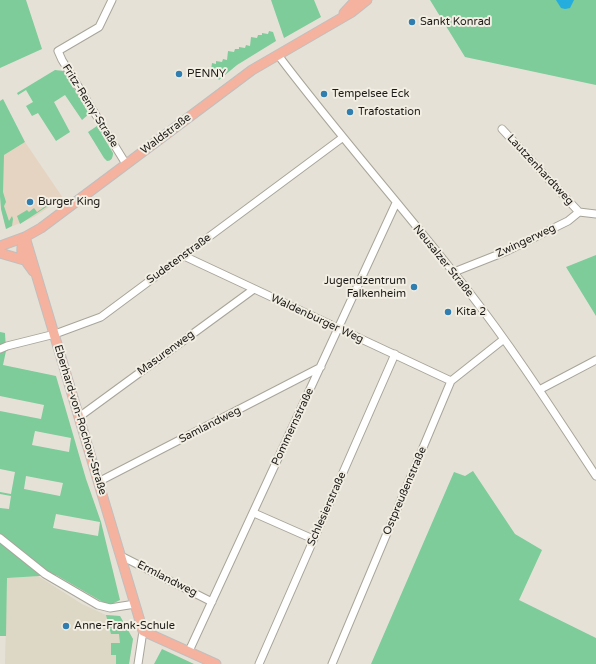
<!DOCTYPE html>
<meta charset="utf-8">
<style>
body{margin:0}
canvas{display:block;background:#e5e1d6}
</style>
<canvas width="596" height="664"></canvas>
<script>
const g = document.querySelector('canvas').getContext('2d');
g.lineJoin = 'round';
function paint(path, color) {
  g.fillStyle = color;
  g.fill(path, 'evenodd');
}
function trace(path, color, width, dash) {
  g.strokeStyle = color;
  g.lineWidth = width;
  g.lineCap = dash ? 'butt' : 'round';
  g.setLineDash(dash || []);
  g.stroke(path);
}
function drawText(font, color, halo, rows, align = 'center') {
  g.font = font + ' "Varela Round",sans-serif';
  g.lineWidth = 4;
  g.setLineDash([]);
  g.textBaseline = 'middle';
  g.strokeStyle = halo;
  g.fillStyle = color;
  for (const [text, x, y, turn = 0] of rows) {
    g.save();
    g.translate(x, y);
    g.rotate((+turn || 0) * Math.PI / 180);
    g.textAlign = isNaN(turn) ? turn : align;
    if (halo) g.strokeText(text, 0, 0);
    g.fillText(text, 0, 0);
    g.restore();
  }
}
paint(new Path2D(`
 M 25,142 L 63,198 L 34,217 L 6,229 L 1,209 L 0,157 Z`), '#e6d4c3');
paint(new Path2D(`
 M 38,576 L 82,604 L 106,615 L 120,616 L 133,639 L 129,664 L 5,664 L 7,578 Z`), '#ddd7c5');
paint(new Path2D(`
 M 0,0 L 26,0 L 42,49 L 0,68 Z
 M 271,0 L 314,0 L 321,17 L 284,38 Z
 M 430,0 L 596,0 L 596,85 L 465,57 Z
 M 269,31 L 273,32 L 276,41 L 237,65 L 219,80 L 211,70 L 212,63 L 216,64 L 216,61 L 222,62 L 223,59 L 227,60 L 228,51 L 234,52 L 235,49 L 239,49 L 239,47 L 245,48 L 246,45 L 250,46 L 251,37 L 257,38 L 258,35 L 262,35 L 262,33 L 268,34 Z
 M 55,70 L 64,71 L 89,114 L 82,120 L 65,95 L 54,102 L 70,132 L 56,141 L 38,113 L 32,116 L 26,106 L 33,102 L 26,90 L 18,95 L 17,93 Z
 M 3,99 L 25,142 L 4,155 L 3,192 L 6,202 L 4,206 L 9,221 L 12,216 L 13,219 L 12,226 L 6,229 L 1,209 L 0,196 L 0,101 Z
 M 97,126 L 113,153 C 113,158 111,161 107,161 L 104,158 L 88,132 Z
 M 50,203 L 51,204 L 20,224 L 17,216 L 27,210 L 29,212 L 34,208 L 37,212 Z
 M 596,255 L 596,316 L 566,267 Z
 M 0,332 L 5,333 L 6,351 L 3,365 L 56,376 L 86,479 L 101,522 L 120,600 L 112,604 L 106,604 L 56,575 L 7,578 L 6,636 L 0,636 L 0,508 L 9,509 L 11,496 L 0,494 L 0,492 L 11,494 L 15,472 L 0,469 L 0,411 L 41,419 L 44,405 L 0,396 ZM 35,431 L 71,438 L 69,452 L 32,445 ZM 26,476 L 63,483 L 60,496 L 24,489 ZM 56,514 L 100,522 L 98,536 L 53,528 Z
 M 473,471 L 515,534 L 542,550 L 519,600 L 596,638 L 596,664 L 371,664 L 454,472 L 465,476 Z
 M 106,615 L 120,616 L 133,639 L 129,664 L 116,664 L 116,655 L 111,655 L 111,643 L 120,643 L 119,634 L 111,634 Z
 M 162,649 L 194,664 L 154,664 Z`), '#7dcc9a');
paint(new Path2D(`
 M 556,0 L 574,0 L 570,8 L 565,9 L 561,8 Z`), '#24addd');
const minor = new Path2D(`
 M 112,0 L 99,27 L 58,51 L 62,60 L 126,164
 M 278,55 C 339,136 407,212 469,292 C 515,351 555,414 596,476
 M 502,129 L 579,212
 M 184,256 L 451,381
 M 454,272 L 507,251 L 568,221 L 579,212 L 596,214
 M 0,349 L 7,346 L 55,334 L 101,317 L 342,138
 M 539,390 L 596,360
 M 79,417 L 254,289
 M 98,482 L 321,367
 M 254,513 L 313,539
 M 0,538 L 45,574 L 98,605 L 110,608 L 135,604
 M 121,556 L 212,602
 M 189,651 L 396,203
 M 138,664 L 143,631
 M 259,664 L 395,354
 M 332,664 L 451,381 L 504,339`);
const major = new Path2D(`
 M 344,13 L 356,0
 M 25,237 L 143,631 L 216,664
 M 25,237 C 18,253 23,257 33,271
 M 0,246 L 25,237 L 41,228 L 252,70 L 352,12 L 367,0
 M 0,253 L 24,260`);
trace(minor, '#a8a59a', 9);
trace(major, '#c0bfbe', 11);
trace(minor, '#fff', 7);
trace(major, '#f4b29f', 9);
for (const [x, y, r, color] of [
 [412,22,4,"#307db0"],
 [179,74,4,"#307db0"],
 [324,94,4,"#307db0"],
 [350,112,4,"#307db0"],
 [30,202,4,"#307db0"],
 [414,287,4,"#307db0"],
 [448,312,4,"#307db0"],
 [66,626,4,"#307db0"]
]) {
  const dot = new Path2D();
  dot.arc(x, y, r, 0, 2 * Math.PI);
  g.fillStyle = color;
  g.fill(dot);
  trace(dot, '#f2eee3', 1.5);
}
drawText('11px', '#1d1b18', '#f2eee3', [
 ["Sankt Konrad",420,22],
 ["PENNY",187,74],
 ["Tempelsee Eck",332,94],
 ["Trafostation",358,112],
 ["Burger King",38,202],
 ["Jugendzentrum",406,281,"right"],
 ["Falkenheim",406,294,"right"],
 ["Kita 2",456,312],
 ["Anne-Frank-Schule",74,626]
], 'left');
drawText('11px', '#1d1b18', '#f2eee3', [
 ["Fritz-Remy-Straße",90,106,58],
 ["Waldstraße",166,134,-37],
 ["Lautzenhardtweg",540,170,47],
 ["Zwingerweg",526,241,-25],
 ["Sudetenstraße",179,259,-36],
 ["Neusalzer Straße",443,261,51],
 ["Waldenburger Weg",317,319,25],
 ["Masurenweg",166,353,-36],
 ["Eberhard-von-Rochow-Straße",80,420,73],
 ["Samlandweg",210,425,-27],
 ["Pommernstraße",293,427,-65],
 ["Ostpreußenstraße",405,491,-67],
 ["Schlesierstraße",327,509,-66],
 ["Ermlandweg",167,579,27]
]);
</script>
